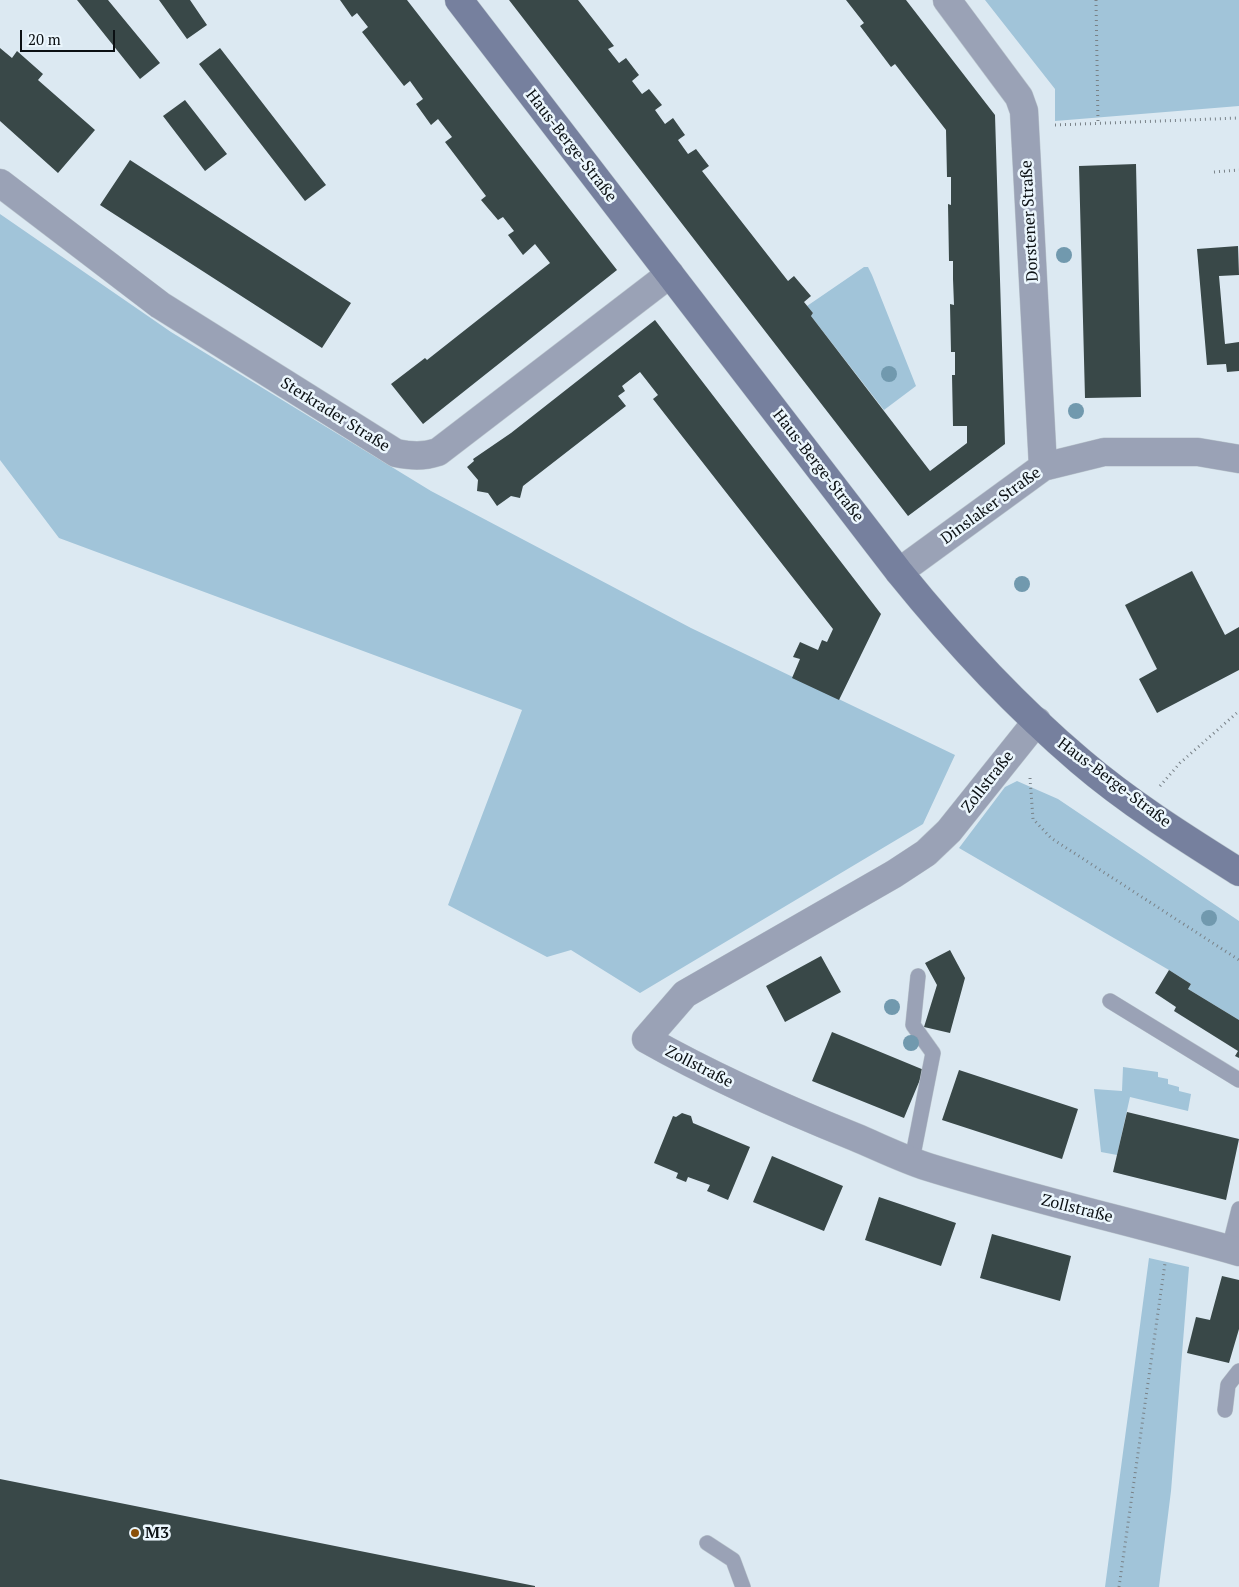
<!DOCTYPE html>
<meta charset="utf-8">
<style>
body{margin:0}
#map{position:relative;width:1239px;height:1587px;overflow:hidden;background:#dce9f2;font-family:"PT Serif",serif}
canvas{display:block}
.scale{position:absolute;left:20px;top:30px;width:95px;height:22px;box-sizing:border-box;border:2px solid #0b1013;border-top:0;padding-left:6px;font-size:15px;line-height:18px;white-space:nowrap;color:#0b1013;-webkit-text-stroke:4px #ebf6fd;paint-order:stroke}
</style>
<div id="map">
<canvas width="1239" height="1587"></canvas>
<div class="scale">20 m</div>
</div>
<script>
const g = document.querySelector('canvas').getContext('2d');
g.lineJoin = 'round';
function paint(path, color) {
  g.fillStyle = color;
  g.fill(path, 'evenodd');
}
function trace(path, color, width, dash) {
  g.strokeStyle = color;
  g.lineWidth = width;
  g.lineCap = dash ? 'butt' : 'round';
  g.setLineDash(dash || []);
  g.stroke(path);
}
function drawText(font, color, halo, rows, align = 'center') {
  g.font = font + ' "PT Serif",serif';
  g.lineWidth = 5;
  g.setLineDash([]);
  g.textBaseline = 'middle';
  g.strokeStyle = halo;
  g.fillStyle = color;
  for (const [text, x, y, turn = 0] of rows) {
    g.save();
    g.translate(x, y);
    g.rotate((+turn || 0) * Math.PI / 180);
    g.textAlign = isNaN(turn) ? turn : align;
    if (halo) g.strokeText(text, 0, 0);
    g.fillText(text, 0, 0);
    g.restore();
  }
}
paint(new Path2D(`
 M 985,0 L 1239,0 L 1239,106 L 1055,121 L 1055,89 Z
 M 0,214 L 171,332 L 431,491 L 691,628 L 955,755 L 923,824 L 640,993 L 571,950 L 547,957 L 448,905 L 522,710 L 59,538 L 0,460 Z
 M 864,267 L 868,267 L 872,275 L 916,386 L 884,410 L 811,316 L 813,313 L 807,306 Z
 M 1017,781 L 1058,799 L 1239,921 L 1239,1020 L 1188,989 L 1191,984 L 1169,970 L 959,848 L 1005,787 Z
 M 1123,1067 L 1158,1072 L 1158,1077 L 1168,1079 L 1168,1084 L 1179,1087 L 1179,1091 L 1191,1094 L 1188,1111 L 1130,1097 L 1117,1155 L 1101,1152 L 1094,1089 L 1122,1091 Z
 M 1149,1258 L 1189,1267 L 1171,1491 L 1159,1587 L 1105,1587 Z`), '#a1c4d9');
paint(new Path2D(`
 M 77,0 L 108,0 L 160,63 L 140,79 Z
 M 159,0 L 190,0 L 207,25 L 187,39 Z
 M 340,0 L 407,0 L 617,270 L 423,424 L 391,384 L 425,358 L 427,360 L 550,263 L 535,244 L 523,255 L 508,235 L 514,231 L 503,217 L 498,220 L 481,200 L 486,196 L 445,142 L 452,137 L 438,119 L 431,125 L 416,104 L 423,99 L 410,81 L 404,86 L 362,32 L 368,27 L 357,13 L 352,17 Z
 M 509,0 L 578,0 L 614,46 L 608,49 L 619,63 L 626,58 L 639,75 L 632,81 L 642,94 L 649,89 L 662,105 L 655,110 L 665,124 L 673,118 L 685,135 L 678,140 L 688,154 L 696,149 L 709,166 L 702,171 L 788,281 L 794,276 L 811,296 L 804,302 L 813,313 L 811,316 L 930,471 L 967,443 L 967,426 L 953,426 L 952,375 L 955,375 L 955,352 L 951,352 L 950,304 L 954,305 L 953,279 L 953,261 L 949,261 L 948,204 L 951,205 L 951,177 L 947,177 L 946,130 L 895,64 L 891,67 L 860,26 L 864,23 L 846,0 L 906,0 L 995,115 L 1005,444 L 908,516 Z
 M 0,48 L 12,58 L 17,51 L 43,74 L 38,80 L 95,130 L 58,173 L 0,121 Z
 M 220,48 L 326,185 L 305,201 L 199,64 Z
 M 185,100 L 227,154 L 205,171 L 163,116 Z
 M 130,160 L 351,303 L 322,348 L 100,205 Z
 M 1136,164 L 1141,397 L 1085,398 L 1079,166 Z
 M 1238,246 L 1239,275 L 1219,276 L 1225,344 L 1239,342 L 1239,371 L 1227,372 L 1226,364 L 1207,365 L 1197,249 Z
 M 655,320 L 881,614 L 839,700 L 792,678 L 800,659 L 793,657 L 800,642 L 818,650 L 822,640 L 827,642 L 833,629 L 653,399 L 658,395 L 640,372 L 622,386 L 625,391 L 618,396 L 626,406 L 523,486 L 520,498 L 511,496 L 497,506 L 488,493 L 477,491 L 478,480 L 467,467 L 474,461 L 473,459 L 511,433 Z
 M 1192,571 L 1225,635 L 1239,627 L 1239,670 L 1157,713 L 1139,679 L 1157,669 L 1125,605 Z
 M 950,950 L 965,978 L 950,1033 L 924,1027 L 937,985 L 925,963 Z
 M 821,956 L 841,992 L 785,1022 L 766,986 Z
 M 1169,970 L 1191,984 L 1188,989 L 1239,1020 L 1239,1058 L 1235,1056 L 1238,1051 L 1174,1011 L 1176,1007 L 1155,993 Z
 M 832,1032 L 924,1070 L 904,1118 L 812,1081 Z
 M 959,1070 L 1078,1109 L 1062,1159 L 942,1120 Z
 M 1127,1112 L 1239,1139 L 1226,1200 L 1113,1172 Z
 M 682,1113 L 691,1116 L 693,1123 L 750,1147 L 728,1200 L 707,1191 L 710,1185 L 688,1177 L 686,1182 L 676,1178 L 678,1173 L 654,1163 L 673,1116 L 676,1117 Z
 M 772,1156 L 843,1186 L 824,1231 L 753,1202 Z
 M 879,1197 L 956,1223 L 941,1266 L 865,1240 Z
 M 992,1234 L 1071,1256 L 1060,1301 L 980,1278 Z
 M 1222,1276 L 1239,1280 L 1239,1329 L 1229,1363 L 1187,1353 L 1196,1317 L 1210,1320 Z
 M 0,1479 L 535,1586 L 535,1587 L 0,1587 Z`), '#394848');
const lane = new Path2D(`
 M 1110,1001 L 1239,1080
 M 912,1160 L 933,1053 L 913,1025 L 918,976
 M 1229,1249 L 1239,1209
 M 1225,1410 L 1228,1385 L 1239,1371
 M 707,1543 L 733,1560 L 743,1587`);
const street = new Path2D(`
 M 947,0 L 1019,97 L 1024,111 L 1043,467
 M 0,183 L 160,305 L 396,453 C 411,456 423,457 438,452 L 670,274
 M 899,572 L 1043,467 L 1104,452 L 1198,452 L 1239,459
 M 1037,721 L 949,831 L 926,853 L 894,874 L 685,994 L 646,1039 C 713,1077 783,1108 855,1137 C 879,1147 903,1159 928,1167 C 1031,1199 1136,1223 1239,1252`);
const secondary = new Path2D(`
 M 459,0 L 899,572 C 954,640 1013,704 1080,761 C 1129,803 1185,838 1239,872`);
trace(lane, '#bbc6ce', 16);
trace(street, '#bbc6ce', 29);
trace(secondary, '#bbc6ce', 29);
trace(new Path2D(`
 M 1096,0 L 1098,123
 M 1055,125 L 1239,118
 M 1214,172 L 1239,170
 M 1030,778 L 1033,819 L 1051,838 L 1239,960
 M 1160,786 L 1180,763 L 1239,711
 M 1119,1587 L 1165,1263`), '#798288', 3, [1, 4]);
trace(lane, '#9aa2b6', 15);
trace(street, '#9aa2b6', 28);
trace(secondary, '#76809e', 28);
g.fillStyle = '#7199ae';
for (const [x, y] of [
 [1064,255],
 [889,374],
 [1076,411],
 [1022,584],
 [1209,918],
 [892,1007],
 [911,1043]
]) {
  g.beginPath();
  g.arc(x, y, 8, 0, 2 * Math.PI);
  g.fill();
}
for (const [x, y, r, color] of [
 [135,1533,5,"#8a500a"]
]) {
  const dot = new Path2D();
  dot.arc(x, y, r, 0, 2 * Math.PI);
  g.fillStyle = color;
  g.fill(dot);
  trace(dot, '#ebf6fd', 2);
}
drawText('16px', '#0b1013', '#ebf6fd', [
 ["Haus-Berge-Straße",571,146,52],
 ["Dorstener Straße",1030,221,-93],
 ["Sterkrader Straße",335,415,32],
 ["Haus-Berge-Straße",818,466,52],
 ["Dinslaker Straße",991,506,-36],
 ["Zollstraße",988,782,-52],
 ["Haus-Berge-Straße",1114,783,37],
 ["Zollstraße",699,1067,27],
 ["Zollstraße",1077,1209,14]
]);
drawText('bold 16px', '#0b1013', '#ebf6fd', [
 ["M3",145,1533]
], 'left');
</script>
